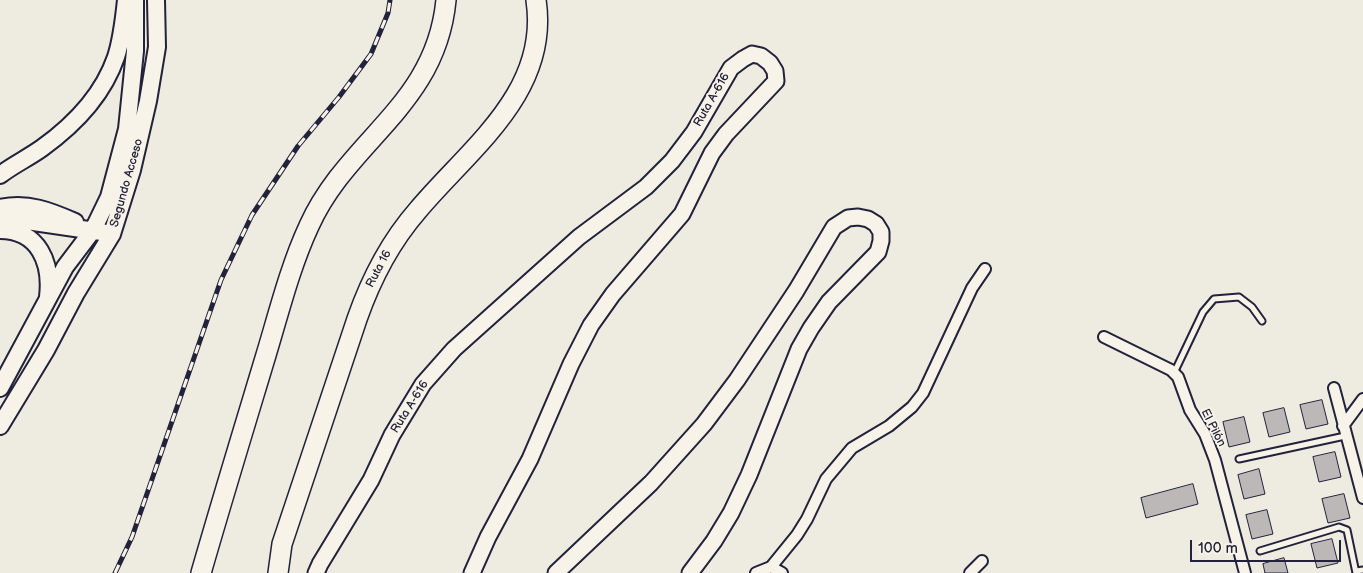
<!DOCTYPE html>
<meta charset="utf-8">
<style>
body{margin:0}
#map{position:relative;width:1363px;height:573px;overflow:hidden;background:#eeebe1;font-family:"Balsamiq Sans",sans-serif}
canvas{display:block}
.scale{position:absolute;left:1190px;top:540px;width:151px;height:22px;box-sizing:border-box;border:2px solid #22223b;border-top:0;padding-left:6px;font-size:15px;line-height:18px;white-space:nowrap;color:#22223b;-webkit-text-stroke:4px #f7f3e8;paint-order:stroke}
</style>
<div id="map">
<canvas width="1363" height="573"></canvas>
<div class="scale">100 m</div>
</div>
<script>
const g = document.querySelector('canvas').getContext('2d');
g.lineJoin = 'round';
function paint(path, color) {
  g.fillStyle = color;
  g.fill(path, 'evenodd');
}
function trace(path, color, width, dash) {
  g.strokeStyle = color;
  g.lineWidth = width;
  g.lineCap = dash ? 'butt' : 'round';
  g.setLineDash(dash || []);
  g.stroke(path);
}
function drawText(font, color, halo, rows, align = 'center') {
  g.font = font + ' "Balsamiq Sans",sans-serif';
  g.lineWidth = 4;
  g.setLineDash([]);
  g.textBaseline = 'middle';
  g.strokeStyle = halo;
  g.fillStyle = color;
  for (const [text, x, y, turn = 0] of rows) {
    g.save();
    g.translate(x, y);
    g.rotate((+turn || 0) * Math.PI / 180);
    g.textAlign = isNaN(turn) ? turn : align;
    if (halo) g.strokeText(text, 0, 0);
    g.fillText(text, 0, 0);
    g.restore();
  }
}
const building = new Path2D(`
 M 1322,400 L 1328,424 L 1306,429 L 1300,405 Z
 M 1284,408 L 1290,432 L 1269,437 L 1263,413 Z
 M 1244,417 L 1250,442 L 1229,447 L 1223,422 Z
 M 1335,452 L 1341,477 L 1319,482 L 1313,457 Z
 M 1259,469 L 1265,494 L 1244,499 L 1238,475 Z
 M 1193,484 L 1198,504 L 1146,518 L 1141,498 Z
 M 1344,494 L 1350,518 L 1328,523 L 1322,499 Z
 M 1267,510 L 1273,534 L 1252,539 L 1246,515 Z
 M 1332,539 L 1338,563 L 1317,568 L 1311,544 Z
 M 1284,558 L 1288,573 L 1265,573 L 1263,564 Z`);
paint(building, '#bbb8b7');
trace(building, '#22223b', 1);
const lane = new Path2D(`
 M 1174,373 L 1203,312 L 1214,299 L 1239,297 L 1252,307 L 1262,321
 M 1239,459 L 1345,436
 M 1260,551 L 1339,527 L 1347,530 L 1356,573
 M 1356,571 L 1363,570`);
const street = new Path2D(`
 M 1104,337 L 1171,370 L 1178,377 L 1190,410 L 1205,434 L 1215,460 L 1245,573
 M 1334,388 L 1363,498
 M 1343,426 L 1363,399
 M 771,567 L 782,573
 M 756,573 L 771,567 L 797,535 L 807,519 L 826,479 L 852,448 L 889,426 L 912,407 L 923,393 L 972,288 L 985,269
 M 970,573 L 982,561`);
const secondary = new Path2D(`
 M 316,573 L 320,564 L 371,480 L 392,435 L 423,384 L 454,349 L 579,237 L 646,187 L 672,161 L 694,132 L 731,68 L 743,59 L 752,54 L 761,56 L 770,63 L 775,71 L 776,81 L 726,134 L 712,153 L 682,214 L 613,294 L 591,325 L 571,364 L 530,459 L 488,537 L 472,573
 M 556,573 L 651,483 L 704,424 L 737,380 L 796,291 L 834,227 L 848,218 L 858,217 L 868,219 L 876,224 L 881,232 L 881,241 L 878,252 L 829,302 L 811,328 L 799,349 L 749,475 L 731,513 L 714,541 L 690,573`);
const primary = new Path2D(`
 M 0,175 C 13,165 28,158 42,148 C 74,125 103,95 116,57 C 122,39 124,19 126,0
 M 0,208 C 28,202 50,211 75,222
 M 0,220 L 13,219 L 102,232
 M 0,230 C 39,230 52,263 48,297
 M 0,388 L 65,267 L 93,230 L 109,197 L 127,129 L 135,51 L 135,0
 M 0,426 L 46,350 L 76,293 L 112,234 L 132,170 L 148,101 L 157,47 L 156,0`);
const highway = new Path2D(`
 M 201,573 C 222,500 244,428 266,355 C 279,312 290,267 309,226 C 348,139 436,106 446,0
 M 278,573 L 282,544 L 357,319 C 371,279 390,242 418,210 C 470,148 550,92 536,0`);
trace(lane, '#22223b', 9);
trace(street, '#22223b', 14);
trace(secondary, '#22223b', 19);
trace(primary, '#22223b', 20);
trace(highway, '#22223b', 22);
trace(lane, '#f7f3e8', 5);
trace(street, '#f7f3e8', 10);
trace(secondary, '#f7f3e8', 15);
trace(primary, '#f7f3e8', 16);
trace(highway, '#f7f3e8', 19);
const rail = new Path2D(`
 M 115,573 L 132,537 L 221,280 L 252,215 L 298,146 L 339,97 L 371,54 L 388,13 L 390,0`);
trace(rail, '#22223b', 5);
trace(rail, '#f7f3e8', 3, [9]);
drawText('12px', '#22223b', '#f7f3e8', [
 ["Ruta A-616",712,100,-60],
 ["Segundo Acceso",127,183,-74],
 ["Ruta 16",379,269,-62],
 ["Ruta A-616",410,407,-58],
 ["El Pilón",1213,428,63]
]);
</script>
